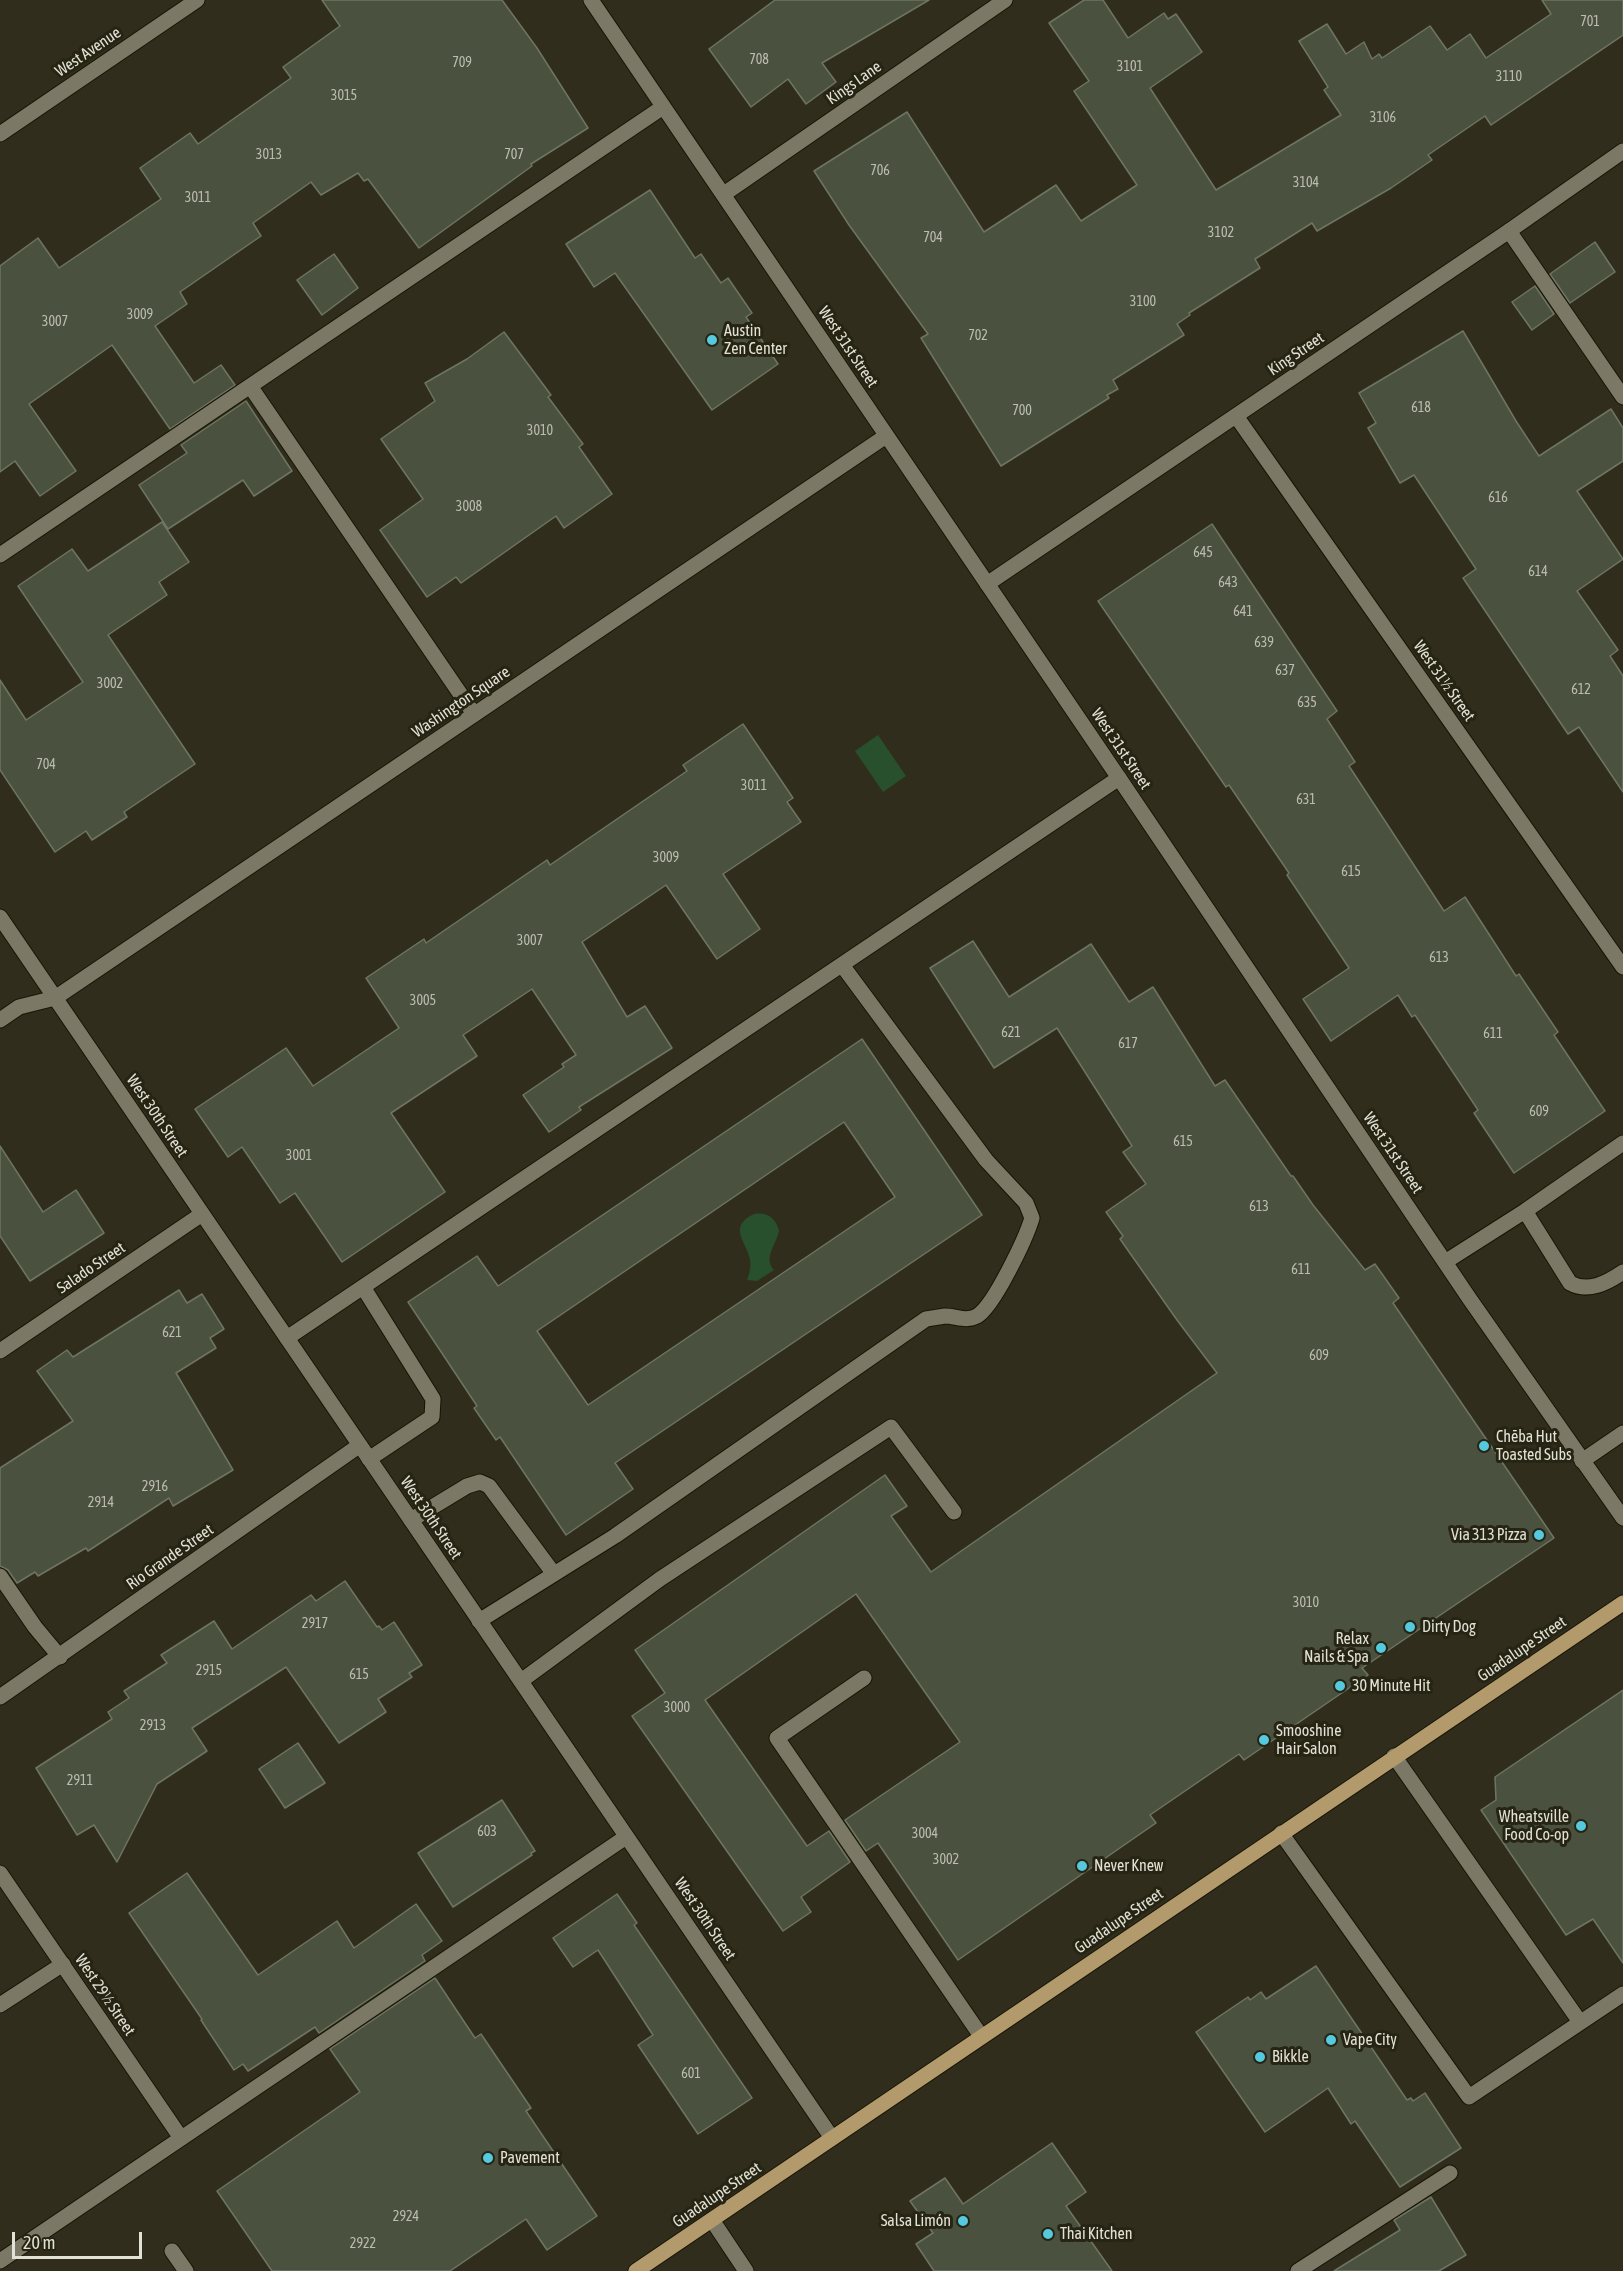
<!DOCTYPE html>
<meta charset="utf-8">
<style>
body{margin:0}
#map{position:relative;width:1623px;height:2271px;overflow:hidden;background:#302d1c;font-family:"Asap Condensed",sans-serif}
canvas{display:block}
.scale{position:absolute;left:12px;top:2232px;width:130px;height:27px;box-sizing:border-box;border:3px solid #e2e1d6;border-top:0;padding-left:8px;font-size:18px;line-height:21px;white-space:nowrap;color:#e2e1d6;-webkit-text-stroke:4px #262412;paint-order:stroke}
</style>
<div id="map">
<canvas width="1623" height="2271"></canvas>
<div class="scale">20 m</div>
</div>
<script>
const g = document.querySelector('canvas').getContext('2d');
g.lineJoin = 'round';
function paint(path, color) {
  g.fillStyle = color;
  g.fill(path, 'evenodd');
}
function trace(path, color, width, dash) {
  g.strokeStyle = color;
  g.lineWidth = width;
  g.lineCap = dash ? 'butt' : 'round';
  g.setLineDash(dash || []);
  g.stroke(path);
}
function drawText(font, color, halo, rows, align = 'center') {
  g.font = font + ' "Asap Condensed",sans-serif';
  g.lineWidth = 6;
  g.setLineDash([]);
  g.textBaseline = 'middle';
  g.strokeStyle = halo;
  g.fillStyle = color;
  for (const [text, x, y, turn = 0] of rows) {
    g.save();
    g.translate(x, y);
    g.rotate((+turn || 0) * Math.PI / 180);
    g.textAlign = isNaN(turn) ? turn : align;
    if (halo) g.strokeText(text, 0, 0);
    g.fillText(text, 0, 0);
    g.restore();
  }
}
paint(new Path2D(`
 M 878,735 L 906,776 L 883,792 L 855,751 Z
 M 754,1214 C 767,1212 776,1218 779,1231 C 776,1245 763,1258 774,1270 L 757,1281 L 747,1280 C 750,1272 752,1264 749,1256 C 744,1239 729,1226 754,1214 Z`), '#29502c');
const building = new Path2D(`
 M 322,0 L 502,0 L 537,48 L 588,128 L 531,164 L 532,166 L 419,248 L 368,179 L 364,181 L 358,173 L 321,195 L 311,182 L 253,223 L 261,236 L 180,292 L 187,304 L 155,326 L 194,383 L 221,365 L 235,385 L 170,429 L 112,345 L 29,404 L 76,471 L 40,496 L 15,461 L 0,472 L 0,266 L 38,238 L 59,268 L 161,199 L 140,168 L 190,133 L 198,144 L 291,78 L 283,67 L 340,26 Z
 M 775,0 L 929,0 L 822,63 L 836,82 L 806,104 L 788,79 L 751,107 L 709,49 Z
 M 1084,0 L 1103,0 L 1128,38 L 1164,13 L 1168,19 L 1176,14 L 1202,52 L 1150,88 L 1216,190 L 1341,115 L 1324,90 L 1328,87 L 1299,41 L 1327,24 L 1346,54 L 1364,42 L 1372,59 L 1379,54 L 1382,58 L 1430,26 L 1447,50 L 1470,34 L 1486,58 L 1551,14 L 1542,0 L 1623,0 L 1623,35 L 1491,125 L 1485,116 L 1428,155 L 1432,160 L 1391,188 L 1317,231 L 1312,223 L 1255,259 L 1260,268 L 1189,313 L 1190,315 L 1177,324 L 1184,335 L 1113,380 L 1118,389 L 1107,395 L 1109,398 L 1001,466 L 921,338 L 928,334 L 849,225 L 814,171 L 907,112 L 984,232 L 1056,185 L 1081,221 L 1137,185 L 1074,91 L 1089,81 L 1049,23 Z
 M 650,190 L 695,258 L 701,254 L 721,283 L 728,278 L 752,313 L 746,317 L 778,364 L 712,410 L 615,273 L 594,287 L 566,244 Z
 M 1595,242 L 1615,272 L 1570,303 L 1550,274 Z
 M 334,254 L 358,288 L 322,315 L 297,280 Z
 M 1535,286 L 1554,314 L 1532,330 L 1512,302 Z
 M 1463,331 L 1516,421 L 1539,456 L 1611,409 L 1623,428 L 1623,461 L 1577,491 L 1623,559 L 1577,591 L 1618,650 L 1610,656 L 1623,676 L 1623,792 L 1579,727 L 1568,734 L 1463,578 L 1476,569 L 1414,475 L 1400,483 L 1368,428 L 1376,423 L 1359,393 Z
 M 504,332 L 551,395 L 548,397 L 583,444 L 579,447 L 612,494 L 564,528 L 556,516 L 461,583 L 456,577 L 427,597 L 380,530 L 423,499 L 381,439 L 435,401 L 425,383 L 467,359 Z
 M 246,401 L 292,471 L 254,496 L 243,480 L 168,529 L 139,485 L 187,453 L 181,445 Z
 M 162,522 L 189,562 L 159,582 L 167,595 L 108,635 L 195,764 L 124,812 L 127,817 L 92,840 L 86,831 L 55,852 L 0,770 L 0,680 L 26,720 L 83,682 L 18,586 L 72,549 L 88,571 Z
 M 1212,524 L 1337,711 L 1327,719 L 1355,762 L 1349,766 L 1444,911 L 1465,897 L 1516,976 L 1519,974 L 1558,1032 L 1554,1035 L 1605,1111 L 1514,1173 L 1474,1113 L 1478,1110 L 1415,1015 L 1412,1017 L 1398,995 L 1331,1041 L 1303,999 L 1349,968 L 1287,875 L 1289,873 L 1229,785 L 1226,787 L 1098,601 Z
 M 743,724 L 793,798 L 787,802 L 801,822 L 723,874 L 760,929 L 717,959 L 666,885 L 582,942 L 627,1017 L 645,1006 L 672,1048 L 579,1107 L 581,1110 L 549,1132 L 523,1095 L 564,1067 L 562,1064 L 576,1055 L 532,989 L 463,1035 L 477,1056 L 391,1113 L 445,1192 L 342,1262 L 295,1193 L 280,1203 L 242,1147 L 228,1157 L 195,1109 L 286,1048 L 313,1086 L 399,1028 L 366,978 L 424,939 L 426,943 L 547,860 L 550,865 L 687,771 L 683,765 Z
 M 973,941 L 1009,997 L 1091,944 L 1129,1002 L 1153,987 L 1215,1086 L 1225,1080 L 1291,1176 L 1293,1176 L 1313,1205 L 1365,1270 L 1375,1264 L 1399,1298 L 1393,1303 L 1554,1538 L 1362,1668 L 1368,1675 L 1244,1760 L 1239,1754 L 1150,1815 L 1156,1823 L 958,1960 L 878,1843 L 866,1851 L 845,1820 L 960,1742 L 856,1594 L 705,1700 L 807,1846 L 829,1831 L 850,1862 L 801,1897 L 811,1912 L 783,1931 L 632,1716 L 665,1693 L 635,1650 L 885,1475 L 907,1506 L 891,1516 L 931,1572 L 1217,1373 L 1177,1320 L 1120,1239 L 1123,1236 L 1106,1212 L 1146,1184 L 1123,1152 L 1132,1146 L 1057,1028 L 994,1068 L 930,968 Z
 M 862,1039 L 982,1215 L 615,1463 L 633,1489 L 566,1535 L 500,1437 L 496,1440 L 474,1408 L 477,1406 L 408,1302 L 477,1256 L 498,1286 ZM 844,1122 L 895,1197 L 588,1405 L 537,1331 Z
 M 0,1146 L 43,1212 L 76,1190 L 104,1233 L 30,1281 L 0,1236 Z
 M 179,1290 L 187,1303 L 202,1294 L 224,1329 L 210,1338 L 216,1348 L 176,1373 L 233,1470 L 173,1506 L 169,1498 L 88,1551 L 86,1548 L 38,1576 L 35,1572 L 17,1583 L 8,1570 L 0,1566 L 0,1468 L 73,1421 L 37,1371 L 67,1350 L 73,1357 Z
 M 345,1581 L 377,1627 L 379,1626 L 382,1630 L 394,1622 L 422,1665 L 409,1673 L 412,1677 L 378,1699 L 386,1712 L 339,1743 L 286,1667 L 192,1728 L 207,1751 L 157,1784 L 117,1862 L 94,1825 L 77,1835 L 36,1768 L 112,1719 L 108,1712 L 129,1698 L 124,1691 L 167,1663 L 161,1655 L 214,1621 L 232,1649 L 311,1595 L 316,1601 Z
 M 1623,1690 L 1623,1963 L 1593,1919 L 1566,1935 L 1481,1810 L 1496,1800 L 1495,1777 Z
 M 298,1743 L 325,1783 L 285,1808 L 259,1769 Z
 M 502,1800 L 535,1851 L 531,1853 L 532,1855 L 453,1907 L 418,1853 Z
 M 187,1873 L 258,1975 L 337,1921 L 354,1948 L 416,1904 L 442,1941 L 422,1955 L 425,1961 L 319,2033 L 315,2027 L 248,2071 L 243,2064 L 234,2070 L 201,2020 L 202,2019 L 129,1913 Z
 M 617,1894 L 637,1923 L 634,1925 L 752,2098 L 698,2134 L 638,2045 L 653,2035 L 598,1950 L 573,1967 L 553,1938 Z
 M 1316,1966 L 1407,2100 L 1411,2098 L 1413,2101 L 1425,2093 L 1461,2148 L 1400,2187 L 1355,2121 L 1351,2124 L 1328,2088 L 1265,2132 L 1196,2032 L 1248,1997 L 1250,2000 L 1261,1992 L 1266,1999 Z
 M 435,1978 L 475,2038 L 481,2034 L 531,2108 L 526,2111 L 597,2216 L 547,2250 L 526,2219 L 450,2271 L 272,2271 L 217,2191 L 360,2092 L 330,2049 Z
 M 1052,2143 L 1086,2192 L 1066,2206 L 1112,2271 L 934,2271 L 916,2244 L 933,2233 L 910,2201 L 945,2178 L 963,2204 Z
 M 1431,2197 L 1466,2255 L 1439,2271 L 1334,2271 L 1400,2230 L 1394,2220 Z`);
paint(building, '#4b513f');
trace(building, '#6e7562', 1.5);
const service = new Path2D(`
 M 1509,231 L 1623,397
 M 250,386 L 474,714
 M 0,555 L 663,107
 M 0,1020 L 19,1007 L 55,998
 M 1525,1211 L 1570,1283 C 1588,1293 1607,1283 1623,1272
 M 1445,1262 L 1525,1211 L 1623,1143
 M 363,1287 L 433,1399 L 432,1417 L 369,1459
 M 287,1338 L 1119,778
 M 1582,1461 L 1623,1433
 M 411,1520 L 467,1486 L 480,1482 L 489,1486 L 554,1574
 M 0,1576 L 35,1627 L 60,1657
 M 479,1621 L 615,1536 L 926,1319 C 932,1318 939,1317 945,1316 C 956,1316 966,1322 977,1316 C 994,1306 1026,1238 1032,1218 L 1026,1203 L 986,1160 L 842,965
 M 864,1678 L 777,1738 L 981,2036
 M 521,1681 L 660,1579 L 891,1427 L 954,1512
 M 1394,1756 L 1580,2022
 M 1281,1833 L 1469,2097 L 1623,1994
 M 0,2005 L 63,1964
 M 172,2251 L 186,2271
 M 0,2261 L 626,1837
 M 1298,2271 L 1450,2173`);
const minor = new Path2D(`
 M 591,0 L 1119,778 L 1469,1298 L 1623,1518
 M 0,134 L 197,0
 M 724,194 L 1005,0
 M 1236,416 L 1623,967
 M 987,584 L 1509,231 L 1623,151
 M 0,917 L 832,2138
 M 55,998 L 886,436
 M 0,1351 L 202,1214
 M 0,1697 L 360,1445
 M 0,1873 L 181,2138`);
const tertiary = new Path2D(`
 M 712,2220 L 746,2271`);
const primary = new Path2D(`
 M 636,2271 L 1623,1603`);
trace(service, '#181505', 17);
trace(minor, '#181505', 17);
trace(tertiary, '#181505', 17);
trace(primary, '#181505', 17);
trace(service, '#7b7965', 15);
trace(minor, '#7b7965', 15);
trace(tertiary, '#7b7965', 15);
trace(primary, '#b29a6c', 15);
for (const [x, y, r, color] of [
 [712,340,6,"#55cadf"],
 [1484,1446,6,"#55cadf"],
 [1539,1535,6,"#55cadf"],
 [1410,1627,6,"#55cadf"],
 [1381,1648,6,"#55cadf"],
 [1340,1686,6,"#55cadf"],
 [1264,1740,6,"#55cadf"],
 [1581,1826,6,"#55cadf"],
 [1082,1866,6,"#55cadf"],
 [1331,2040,6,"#55cadf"],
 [1260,2057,6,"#55cadf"],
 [488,2158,6,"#55cadf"],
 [963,2221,6,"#55cadf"],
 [1048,2234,6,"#55cadf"]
]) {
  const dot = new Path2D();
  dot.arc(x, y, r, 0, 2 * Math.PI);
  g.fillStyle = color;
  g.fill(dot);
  trace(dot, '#262412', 2);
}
drawText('14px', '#bcbdb0', null, [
 ["701",1590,22],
 ["708",759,60],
 ["709",462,63],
 ["3101",1130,67],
 ["3110",1509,77],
 ["3015",344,96],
 ["3106",1383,118],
 ["3013",269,155],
 ["707",514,155],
 ["706",880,171],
 ["3104",1306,183],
 ["3011",198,198],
 ["3102",1221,233],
 ["704",933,238],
 ["3100",1143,302],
 ["3009",140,315],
 ["3007",55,322],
 ["702",978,336],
 ["618",1421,408],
 ["700",1022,411],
 ["3010",540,431],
 ["616",1498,498],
 ["3008",469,507],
 ["645",1203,553],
 ["614",1538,572],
 ["643",1228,583],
 ["641",1243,612],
 ["639",1264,643],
 ["637",1285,671],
 ["3002",110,684],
 ["612",1581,690],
 ["635",1307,703],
 ["704",46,765],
 ["3011",754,786],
 ["631",1306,800],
 ["3009",666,858],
 ["615",1351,872],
 ["3007",530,941],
 ["613",1439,958],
 ["3005",423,1001],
 ["621",1011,1033],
 ["611",1493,1034],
 ["617",1128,1044],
 ["609",1539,1112],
 ["615",1183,1142],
 ["3001",299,1156],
 ["613",1259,1207],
 ["611",1301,1270],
 ["621",172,1333],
 ["609",1319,1356],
 ["2916",155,1487],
 ["2914",101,1503],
 ["3010",1306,1603],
 ["2917",315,1624],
 ["2915",209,1671],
 ["615",359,1675],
 ["3000",677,1708],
 ["2913",153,1726],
 ["2911",80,1781],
 ["603",487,1832],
 ["3004",925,1834],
 ["3002",946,1860],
 ["601",691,2074],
 ["2924",406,2217],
 ["2922",363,2244]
]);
drawText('16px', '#e2e1d6', '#262412', [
 ["West Avenue",88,52,-34],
 ["Kings Lane",854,83,-35],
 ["West 31st Street",848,347,56],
 ["King Street",1296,354,-34],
 ["West 31½ Street",1444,681,55],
 ["Washington Square",461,702,-34],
 ["West 31st Street",1121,749,56],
 ["West 30th Street",157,1116,56],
 ["West 31st Street",1393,1153,56],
 ["Salado Street",91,1268,-34],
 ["West 30th Street",431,1518,56],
 ["Rio Grande Street",170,1557,-35],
 ["Guadalupe Street",1522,1649,-34],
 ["West 30th Street",705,1919,56],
 ["Guadalupe Street",1119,1921,-34],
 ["West 29½ Street",105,1995,56],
 ["Guadalupe Street",717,2195,-34]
]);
drawText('16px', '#e2e1d6', '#262412', [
 ["Austin",724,331],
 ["Zen Center",724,349],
 ["Chēba Hut",1496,1437],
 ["Toasted Subs",1496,1455],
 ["Via 313 Pizza",1527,1535,"right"],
 ["Dirty Dog",1422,1627],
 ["Relax",1369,1639,"right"],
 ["Nails & Spa",1369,1657,"right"],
 ["30 Minute Hit",1352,1686],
 ["Smooshine",1276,1731],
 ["Hair Salon",1276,1749],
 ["Wheatsville",1569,1817,"right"],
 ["Food Co-op",1569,1835,"right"],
 ["Never Knew",1094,1866],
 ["Vape City",1343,2040],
 ["Bikkle",1272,2057],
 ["Pavement",500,2158],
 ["Salsa Limón",951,2221,"right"],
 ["Thai Kitchen",1060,2234]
], 'left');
</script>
